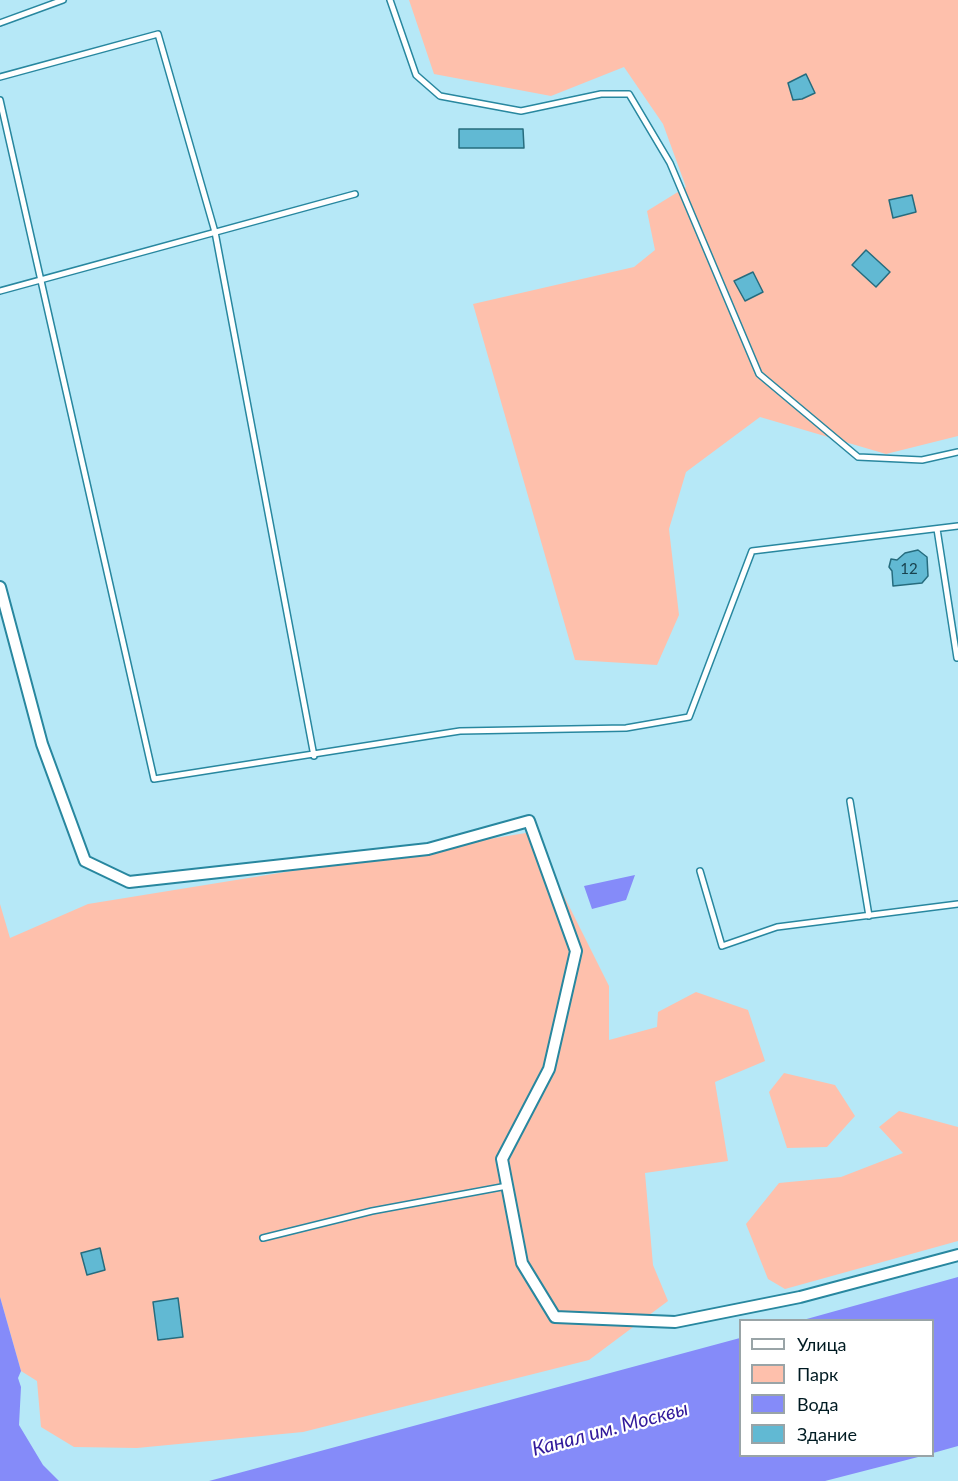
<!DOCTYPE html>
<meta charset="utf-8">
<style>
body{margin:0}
#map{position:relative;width:958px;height:1481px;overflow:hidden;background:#b6e8f7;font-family:Lato,sans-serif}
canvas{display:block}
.legend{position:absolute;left:739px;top:1319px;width:195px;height:138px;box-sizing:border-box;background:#fff;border:2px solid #99a4a7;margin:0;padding:8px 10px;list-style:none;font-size:18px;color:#001b22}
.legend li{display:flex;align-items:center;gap:12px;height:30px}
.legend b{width:30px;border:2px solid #99a4a7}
</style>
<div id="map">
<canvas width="958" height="1481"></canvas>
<ul class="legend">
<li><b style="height:8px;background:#fff"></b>Улица</li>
<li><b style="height:16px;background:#fec0ac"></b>Парк</li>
<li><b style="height:16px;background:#858bf9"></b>Вода</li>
<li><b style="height:16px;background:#61b9d3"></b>Здание</li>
</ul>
</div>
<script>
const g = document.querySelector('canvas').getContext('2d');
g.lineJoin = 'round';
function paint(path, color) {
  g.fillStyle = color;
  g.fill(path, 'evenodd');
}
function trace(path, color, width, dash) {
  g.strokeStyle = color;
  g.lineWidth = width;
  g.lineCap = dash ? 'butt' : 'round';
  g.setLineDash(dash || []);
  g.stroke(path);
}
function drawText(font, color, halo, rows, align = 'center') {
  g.font = font + ' Lato,sans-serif';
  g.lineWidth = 4.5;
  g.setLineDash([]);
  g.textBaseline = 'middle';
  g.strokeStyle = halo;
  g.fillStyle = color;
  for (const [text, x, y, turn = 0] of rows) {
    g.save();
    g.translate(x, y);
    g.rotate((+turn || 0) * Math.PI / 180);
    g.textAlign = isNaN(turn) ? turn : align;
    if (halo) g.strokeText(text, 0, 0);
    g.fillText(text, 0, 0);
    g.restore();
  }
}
paint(new Path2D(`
 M 409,0 L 958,0 L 958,436 L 886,454 L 760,417 L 686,472 L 669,529 L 679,615 L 657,665 L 575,660 L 473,304 L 634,267 L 655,250 L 647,211 L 686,187 L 663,124 L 624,67 L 551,96 L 434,74 Z
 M 532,832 L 609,986 L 609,1040 L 657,1027 L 658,1012 L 696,992 L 748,1010 L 765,1061 L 715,1082 L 728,1161 L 645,1173 L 653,1265 L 668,1301 L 589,1360 L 303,1432 L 137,1448 L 74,1447 L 41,1427 L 37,1381 L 21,1371 L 0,1297 L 0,904 L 10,938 L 88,904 Z
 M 784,1073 L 835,1085 L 855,1116 L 827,1147 L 787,1148 L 769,1092 Z
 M 899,1111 L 958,1127 L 958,1241 L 785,1289 L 768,1279 L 746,1224 L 779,1183 L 841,1177 L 903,1153 L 879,1127 Z`), '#fec0ac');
paint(new Path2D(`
 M 635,875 L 626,900 L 592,909 L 584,886 Z
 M 958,1277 L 958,1446 L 933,1453 L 932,1320 L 803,1320 Z
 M 0,1297 L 21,1371 L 18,1378 L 21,1387 L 19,1425 L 43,1465 L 59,1481 L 0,1481 Z
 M 740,1338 L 740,1456 L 922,1456 L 825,1481 L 209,1481 Z`), '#858bf9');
const building = new Path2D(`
 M 806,74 L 815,93 L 802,99 L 793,100 L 788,83 Z
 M 459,129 L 523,129 L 524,148 L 459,148 Z
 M 912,195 L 916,212 L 893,218 L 889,200 Z
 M 866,250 L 890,272 L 876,287 L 852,265 Z
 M 753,272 L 763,292 L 745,301 L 734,281 Z
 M 918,550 L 927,557 L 928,576 L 922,583 L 893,586 L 892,571 L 889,567 L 891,559 L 897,560 L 905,553 Z
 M 100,1248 L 105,1270 L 87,1275 L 81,1253 Z
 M 178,1298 L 183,1337 L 158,1340 L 153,1302 Z`);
paint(building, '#61b9d3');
trace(building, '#266c7e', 1.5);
const lane = new Path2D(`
 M 390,0 L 416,75 L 440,96 L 521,111 L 601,94 L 629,94 L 670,163 L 759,374 L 858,457 L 922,460 L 958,452
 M 0,23 L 63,0
 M 0,77 L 158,34 L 215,232 L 314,756
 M 0,100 L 154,779 L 460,731 L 626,728 L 689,717 L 752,551 L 958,526
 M 0,291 L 355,194
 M 937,529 L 957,658
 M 850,801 L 869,916
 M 700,871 L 722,946 L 777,927 L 958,904
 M 263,1238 L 372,1211 L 507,1186`);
const street = new Path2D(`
 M 0,587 L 42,744 L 85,861 L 129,882 L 428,849 L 529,821 L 576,951 L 549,1069 L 502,1159 L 522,1263 L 555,1317 L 675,1322 L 800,1297 L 958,1255`);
trace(lane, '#28879f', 8);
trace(street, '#28879f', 14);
trace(lane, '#fff', 5);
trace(street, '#fff', 10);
drawText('15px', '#18424e', null, [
 ["12",909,569]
]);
drawText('italic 20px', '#31199b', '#fff', [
 ["Канал им. Москвы",610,1429,-15]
]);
</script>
